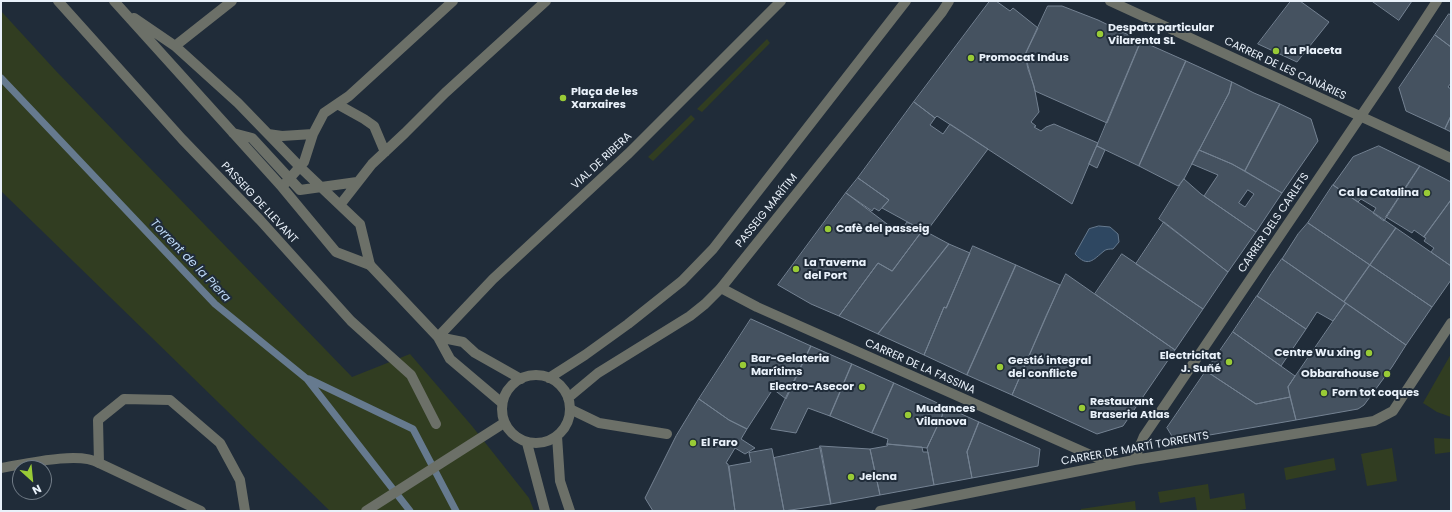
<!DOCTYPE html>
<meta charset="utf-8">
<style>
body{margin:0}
#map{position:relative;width:1452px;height:512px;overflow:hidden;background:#202c39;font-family:Poppins,sans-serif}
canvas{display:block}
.frame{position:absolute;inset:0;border:2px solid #e9f1fa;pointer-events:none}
.north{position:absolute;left:12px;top:460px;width:40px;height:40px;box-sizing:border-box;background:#202c39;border:1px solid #707b86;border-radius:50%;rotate:153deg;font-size:11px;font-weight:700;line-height:16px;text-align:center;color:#e9f1fa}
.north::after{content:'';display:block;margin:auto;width:14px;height:18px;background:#99cb36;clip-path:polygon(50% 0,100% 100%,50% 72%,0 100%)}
</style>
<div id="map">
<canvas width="1452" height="512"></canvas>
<div class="frame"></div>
<div class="north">N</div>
</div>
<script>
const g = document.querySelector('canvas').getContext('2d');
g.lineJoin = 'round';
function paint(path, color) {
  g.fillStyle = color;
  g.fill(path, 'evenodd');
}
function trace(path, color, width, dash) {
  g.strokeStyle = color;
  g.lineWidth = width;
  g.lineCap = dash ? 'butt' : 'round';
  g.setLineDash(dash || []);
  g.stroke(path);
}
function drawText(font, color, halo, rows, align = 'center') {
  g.font = font + ' Poppins,sans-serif';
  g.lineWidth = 4;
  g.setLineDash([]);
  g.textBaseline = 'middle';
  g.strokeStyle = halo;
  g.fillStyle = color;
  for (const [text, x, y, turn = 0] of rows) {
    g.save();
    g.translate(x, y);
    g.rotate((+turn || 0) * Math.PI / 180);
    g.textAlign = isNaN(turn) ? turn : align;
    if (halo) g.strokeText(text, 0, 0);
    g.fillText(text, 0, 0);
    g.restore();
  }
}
paint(new Path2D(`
 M 1,11 L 56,71 L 352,377 L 410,354 L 472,426 L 529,498 L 534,511 L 330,511 L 1,191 Z
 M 767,39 L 770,43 L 702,112 L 697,109 Z
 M 691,115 L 695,119 L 653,161 L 648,157 Z
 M 1451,354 L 1451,417 L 1437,412 L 1423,403 Z
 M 1434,438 L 1451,439 L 1451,452 L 1435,454 Z
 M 1392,448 L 1397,481 L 1367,486 L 1361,454 Z
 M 1334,458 L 1336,470 L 1286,480 L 1284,468 Z
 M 1208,484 L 1210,499 L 1244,493 L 1246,509 L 1234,511 L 1197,511 L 1195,497 L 1160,503 L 1158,492 Z
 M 1135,501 L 1136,511 L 1081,511 L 1081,509 Z`), '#313d21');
const water = new Path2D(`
 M 1099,226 L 1110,227 L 1118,234 L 1119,242 L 1113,249 C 1110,249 1106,249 1104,251 C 1093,260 1088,268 1075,254 L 1089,229 Z`);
paint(water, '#2e4761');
trace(water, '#667a8f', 1);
trace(new Path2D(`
 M 1,78 L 215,304 L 307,379 L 410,511
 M 309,379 L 413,429 L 456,511`), '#667a8f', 7);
const building = new Path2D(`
 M 990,1 L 996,1 L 1010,11 L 1013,8 L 1038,28 L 1025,55 L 1028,69 L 1034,86 L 1039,112 L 1031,122 L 1036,126 L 1034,127 L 1041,131 L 1046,127 L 1054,124 L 1098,143 L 1072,204 L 937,116 L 935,118 L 914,102 Z
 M 1291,1 L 1300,1 L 1329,22 L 1297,62 L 1258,44 Z
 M 1372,1 L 1412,1 L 1399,20 Z
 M 1048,6 L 1062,6 L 1098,20 L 1141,41 L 1107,123 L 1035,91 L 1025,55 Z
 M 1449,14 L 1451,15 L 1451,47 L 1435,35 Z
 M 1435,35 L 1451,47 L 1451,83 L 1448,87 L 1451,89 L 1451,116 L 1445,129 L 1406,111 L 1399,88 Z
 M 1141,41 L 1186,61 L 1139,166 L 1097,146 Z
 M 1186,61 L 1232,82 L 1229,93 L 1184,179 L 1178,186 L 1139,166 Z
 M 1232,82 L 1254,93 L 1280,104 L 1245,171 L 1232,164 L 1199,150 L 1229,93 Z
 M 914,102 L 935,118 L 930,125 L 943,134 L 950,124 L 988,149 L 926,232 L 882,208 L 889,200 L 858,178 Z
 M 1280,104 L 1311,119 L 1318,141 L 1282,193 L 1245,171 Z
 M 1451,116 L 1451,132 L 1445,129 Z
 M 1097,146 L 1105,150 L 1097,168 L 1089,164 Z
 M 1379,146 L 1420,166 L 1405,189 L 1401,186 L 1396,194 L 1400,196 L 1384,221 L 1373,213 L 1376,208 L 1361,199 L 1358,202 L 1333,185 L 1353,157 Z
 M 1199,150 L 1232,164 L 1282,193 L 1256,232 L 1204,196 L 1218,175 L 1192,164 ZM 1248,190 L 1254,194 L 1245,207 L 1239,203 Z
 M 1420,166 L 1451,182 L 1451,200 L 1424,237 L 1414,230 L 1412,233 L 1386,217 Z
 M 858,178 L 889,200 L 879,211 L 874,208 L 872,211 L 846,193 Z
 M 1184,179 L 1201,194 L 1256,232 L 1228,272 L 1159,219 Z
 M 1333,185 L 1396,228 L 1370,265 L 1308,223 Z
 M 846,193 L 899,233 L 907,222 L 923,230 L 892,271 L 878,263 L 839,316 L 811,304 L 778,285 Z
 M 1451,200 L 1451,266 L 1431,252 L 1434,248 L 1424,241 L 1426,238 L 1424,237 Z
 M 1164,222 L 1228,272 L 1203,309 L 1136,264 Z
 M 1308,223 L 1370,265 L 1344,302 L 1282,259 L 1298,234 Z
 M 1396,228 L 1451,266 L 1451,280 L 1432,307 L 1370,265 Z
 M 923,230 L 949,244 L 878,334 L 839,316 L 878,263 L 892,271 Z
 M 949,244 L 970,253 L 946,308 L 944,307 L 924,355 L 878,334 Z
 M 973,246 L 1016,265 L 967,375 L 924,355 L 944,307 L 946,308 Z
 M 1122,254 L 1203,309 L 1175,350 L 1095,294 Z
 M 1282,259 L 1346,303 L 1333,321 L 1317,312 L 1306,329 L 1257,296 L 1271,274 Z
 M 1016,265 L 1060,285 L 1012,395 L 967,375 Z
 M 1370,265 L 1432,307 L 1406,345 L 1344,302 Z
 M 1066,274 L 1175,350 L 1123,426 L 1097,434 L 1012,395 L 1046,316 Z
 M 1257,296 L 1306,329 L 1281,366 L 1233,332 Z
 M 1346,303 L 1406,345 L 1392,367 L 1364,405 L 1358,409 L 1296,420 L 1288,387 Z
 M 751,319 L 811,346 L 786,399 L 773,389 L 747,429 L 729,420 L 699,399 Z
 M 1233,332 L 1295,376 L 1288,387 L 1290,397 L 1256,404 L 1206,371 Z
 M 811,346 L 852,364 L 830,416 L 808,408 L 796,433 L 771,429 Z
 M 852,364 L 894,383 L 872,433 L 830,416 Z
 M 1206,371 L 1256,404 L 1290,397 L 1296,420 L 1175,441 L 1167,428 Z
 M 894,383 L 944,406 L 942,416 L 927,448 L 887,444 L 888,439 L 872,433 Z
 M 699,399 L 729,420 L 747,429 L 741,439 L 755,448 L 745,454 L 735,448 L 726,463 L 728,464 L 735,511 L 653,511 L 645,498 L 676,436 Z
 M 944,406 L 979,422 L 967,452 L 972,478 L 934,485 L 927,448 L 942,416 Z
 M 979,422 L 1040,449 L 1038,466 L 972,478 L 967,452 Z
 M 887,444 L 922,447 L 923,452 L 928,452 L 934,485 L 880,495 L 870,449 L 887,446 Z
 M 820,446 L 870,449 L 880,495 L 831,504 Z
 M 821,448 L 831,504 L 784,511 L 774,458 Z
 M 772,449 L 784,511 L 735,511 L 729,466 L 751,462 L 749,453 Z`);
paint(building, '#455260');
trace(building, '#748292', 1);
trace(new Path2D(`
 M 114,1 L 282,187 L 336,252 L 370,265
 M 134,18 L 175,46 L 238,103 L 300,167 L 360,224 L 370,265
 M 175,46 L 232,1
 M 337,104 L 364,119 L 374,126 L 385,152
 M 233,133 L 252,138 L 300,190 L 357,182
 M 268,134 L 282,136 L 313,134
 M 282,187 L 304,162 L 313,134 L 324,113 L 349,96 L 453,1
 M 340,205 L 372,164 L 405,133 L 445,93 L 546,1
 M 570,409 L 599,423 L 667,434
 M 201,511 L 99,463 L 98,420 L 124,399 L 170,400 L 220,443 L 240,480 L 245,511`), '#6c7068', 10);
trace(new Path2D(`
 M 58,1 L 182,139 L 260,220 L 351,321 L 411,375 L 436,424
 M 1,468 C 25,464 79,451 99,463`), '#6c7068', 10);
trace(new Path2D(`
 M 1110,1 L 1451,158
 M 370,265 L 438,337 L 450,359 L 502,403
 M 721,288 L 757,307 L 1111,464
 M 438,337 L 493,279 L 629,153 L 781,1
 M 438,337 L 463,342 L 475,353 L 521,379
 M 1134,460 L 1144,436 L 1388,76 L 1437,1
 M 366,511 L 504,423
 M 880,511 L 1134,460 L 1374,421 L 1393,411 L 1451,323`), '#6c7068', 10);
trace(new Path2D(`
 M502 409a34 34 0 1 1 68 0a34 34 0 1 1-68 0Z
 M 549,378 L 585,355 L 628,324 L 682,281 L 713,249 L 906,1
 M 568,398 L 598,373 L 690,316 L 705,304 L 721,288 L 942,12 L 949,1
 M 557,436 L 560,481 L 570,511
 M 527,443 L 545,511`), '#6c7068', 10);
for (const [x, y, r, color] of [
 [1100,34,4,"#99cb36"],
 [1276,51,4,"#99cb36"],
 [971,58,4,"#99cb36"],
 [563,98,4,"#99cb36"],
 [1427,193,4,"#99cb36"],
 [828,229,4,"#99cb36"],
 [796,269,4,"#99cb36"],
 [1369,353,4,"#99cb36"],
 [1229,362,4,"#99cb36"],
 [743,365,4,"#99cb36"],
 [1000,367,4,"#99cb36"],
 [1387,374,4,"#99cb36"],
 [862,387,4,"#99cb36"],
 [1324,393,4,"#99cb36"],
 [1082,408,4,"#99cb36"],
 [908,415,4,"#99cb36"],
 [693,443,4,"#99cb36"],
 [851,477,4,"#99cb36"]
]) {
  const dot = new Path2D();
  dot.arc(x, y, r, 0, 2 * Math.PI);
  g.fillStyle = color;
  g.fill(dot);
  trace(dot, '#202c39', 1.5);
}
drawText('bold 11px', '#e9f1fa', '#202c39', [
 ["Despatx particular",1108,28],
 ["Vilarenta SL",1108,41],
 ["La Placeta",1284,51],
 ["Promocat Indus",979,58],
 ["Plaça de les",571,92],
 ["Xarxaires",571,105],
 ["Ca la Catalina",1419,193,"right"],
 ["Cafè del passeig",836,229],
 ["La Taverna",804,263],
 ["del Port",804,276],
 ["Centre Wu xing",1361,353,"right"],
 ["Electricitat",1221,356,"right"],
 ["J. Suñé",1221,369,"right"],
 ["Bar-Gelateria",751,359],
 ["Marítims",751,372],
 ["Gestió integral",1008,361],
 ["del conflicte",1008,374],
 ["Obbarahouse",1379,374,"right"],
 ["Electro-Asecor",854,387,"right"],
 ["Forn tot coques",1332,393],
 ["Restaurant",1090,402],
 ["Braseria Atlas",1090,415],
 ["Mudances",916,409],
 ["Vilanova",916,422],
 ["El Faro",701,443],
 ["Jelcna",859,477]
], 'left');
drawText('11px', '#e9f1fa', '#202c39', [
 ["CARRER DE LES CANÀRIES",1285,69,25],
 ["VIAL DE RIBERA",602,161,-43],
 ["PASSEIG DE LLEVANT",259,203,47],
 ["PASSEIG MARÍTIM",767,211,-51],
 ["CARRER DELS CARLETS",1274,223,-56],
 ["CARRER DE LA FASSINA",920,367,24],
 ["CARRER DE MARTÍ TORRENTS",1135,449,-10]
]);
drawText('italic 12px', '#bfdaf8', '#202c39', [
 ["Torrent de la Piera",190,261,46]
]);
</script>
